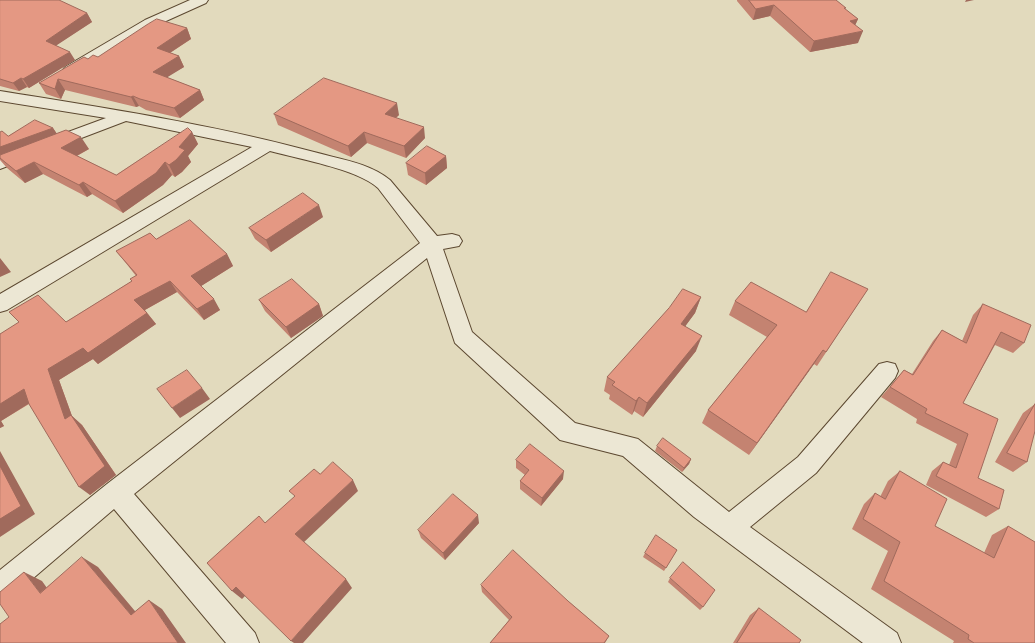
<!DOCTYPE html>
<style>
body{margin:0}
canvas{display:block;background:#e2dabd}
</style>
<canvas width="1035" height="643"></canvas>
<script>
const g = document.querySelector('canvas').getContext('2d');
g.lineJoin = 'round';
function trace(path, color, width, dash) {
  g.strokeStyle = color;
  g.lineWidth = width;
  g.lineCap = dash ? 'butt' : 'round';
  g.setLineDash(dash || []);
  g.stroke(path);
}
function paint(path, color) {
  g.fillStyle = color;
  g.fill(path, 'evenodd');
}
const street = new Path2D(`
 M 190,0 L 208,0 L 206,3 L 155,26 L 75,73 L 70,74 L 65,73 L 63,70 L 65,67 L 145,20 Z
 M 0,91 C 105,108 211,124 314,152 C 339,159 370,163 390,180 L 437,236 L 452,234 L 459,236 L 462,241 L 459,246 L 443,249 L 472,332 L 575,423 L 638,439 L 729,512 L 798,457 L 879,364 L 887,362 L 895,364 L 898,371 L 895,378 L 816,473 L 750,527 L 897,633 L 901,643 L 863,643 L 694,517 L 623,456 L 560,440 L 455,343 L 427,258 L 134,494 L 255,633 L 259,643 L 226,643 L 114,509 L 10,598 L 0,602 L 0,570 L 107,484 L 420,243 L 378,188 C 357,169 299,159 270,151 L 7,310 L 0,312 L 0,294 L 252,147 L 126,121 L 0,169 L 0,157 L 106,118 L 0,101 Z`);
trace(street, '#5c4830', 2);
paint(street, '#ece7d4');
paint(new Path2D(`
 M 0,0 L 87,13 L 92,22 L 56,45 L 75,60 L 29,88 L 27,87 L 19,91 L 0,86 Z
 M 737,0 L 836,0 L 845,9 L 858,19 L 855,25 L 858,43 L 810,52 L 770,16 L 753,20 L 737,1 Z
 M 187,28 L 191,39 L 170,53 L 179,56 L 184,67 L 166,77 L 200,90 L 204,100 L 180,118 L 146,110 L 139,106 L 136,107 L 65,90 L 61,99 L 46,94 L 39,83 L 88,59 L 98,57 Z
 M 274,114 L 399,115 L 396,118 L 425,138 L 406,158 L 367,143 L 351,157 L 278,125 Z
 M 53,128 L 57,134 L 89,149 L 77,156 L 116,175 L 192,132 L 198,144 L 188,156 L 191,162 L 182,172 L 175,177 L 172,175 L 163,185 L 123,213 L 92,194 L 87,197 L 43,174 L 25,183 L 7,168 L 0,160 L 0,132 L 8,136 Z
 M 446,156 L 447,168 L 426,185 L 408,175 L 406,163 Z
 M 323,217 L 271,252 L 255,239 L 249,228 Z
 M 156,239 L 227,254 L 233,266 L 201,286 L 220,310 L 204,320 L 177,292 L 145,310 L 156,324 L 98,364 L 93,359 L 59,380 L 72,416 L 82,425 L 116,475 L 90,495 L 29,404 L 1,421 L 4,426 L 0,428 L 0,334 L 66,322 L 132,281 L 136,276 L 125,262 L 116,251 Z
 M 868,289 L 817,366 L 814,364 L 749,455 L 702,423 L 708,410 L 767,337 L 729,315 L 735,301 L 806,312 Z
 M 701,297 L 695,313 L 685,326 L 696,351 L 643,417 L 634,411 L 632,415 L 609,399 L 610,395 L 604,391 L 607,377 Z
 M 259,300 L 319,304 L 323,316 L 291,338 L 265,311 Z
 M 983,304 L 1024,343 L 1013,353 L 995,345 L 963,403 L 978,478 L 999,509 L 986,517 L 926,485 L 932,471 L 943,462 L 949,465 L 957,444 L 916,423 L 917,419 L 881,397 L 904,370 L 912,374 L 933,341 L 942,330 L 962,341 L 973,315 Z
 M 1035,404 L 1027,462 L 1013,472 L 995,462 L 1023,413 Z
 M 657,446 L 691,459 L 689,464 L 682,472 L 655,451 Z
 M 516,460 L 563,479 L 541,506 L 520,489 L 520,481 L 525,475 L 516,468 Z
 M 900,471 L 935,526 L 984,553 L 992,535 L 1008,526 L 1035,643 L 953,643 L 954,641 L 871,589 L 888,551 L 852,529 L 864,504 L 875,493 L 880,497 L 888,481 Z
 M 479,523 L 445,560 L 421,538 L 418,530 Z
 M 677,550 L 664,571 L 643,557 L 645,553 Z
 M 670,578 L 703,607 L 700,610 L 668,582 Z
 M 481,585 L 568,601 L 609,636 L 605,643 L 490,643 L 509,620 L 482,592 Z
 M 759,608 L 799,643 L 733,643 L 750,615 Z`), '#c48371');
paint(new Path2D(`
 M 966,0 L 974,0 L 965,2 Z
 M 774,5 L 770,16 L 753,20 L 756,9 Z
 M 87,13 L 92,22 L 51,49 L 46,41 Z
 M 858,19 L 853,30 L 850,21 Z
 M 187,28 L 191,39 L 162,58 L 157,48 Z
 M 863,31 L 858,43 L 810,52 L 814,41 Z
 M 70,52 L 75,60 L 29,88 L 23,79 Z
 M 179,56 L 184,67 L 158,83 L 153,72 Z
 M 21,78 L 27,87 L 19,91 L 13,83 Z
 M 58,79 L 65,90 L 61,99 L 55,89 Z
 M 200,90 L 204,100 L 180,118 L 174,108 Z
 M 133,96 L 139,106 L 136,107 L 131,97 Z
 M 397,103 L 399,115 L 387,125 L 385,114 Z
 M 424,127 L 425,138 L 406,158 L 404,146 Z
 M 53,128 L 57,134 L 0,155 L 0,147 Z
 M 192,132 L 198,144 L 188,156 L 191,162 L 182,172 L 175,177 L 169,165 L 179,147 Z
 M 364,132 L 367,143 L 351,157 L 348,146 Z
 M 81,137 L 89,149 L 69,160 L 61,148 Z
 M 446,156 L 447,168 L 426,185 L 425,173 Z
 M 34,162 L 43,174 L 25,183 L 16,171 Z
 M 165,162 L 172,175 L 163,185 L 123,213 L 115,201 Z
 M 83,182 L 92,194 L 87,197 L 79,185 Z
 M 319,205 L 323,217 L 271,252 L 266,240 Z
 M 227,254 L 233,266 L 198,288 L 191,276 Z
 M 0,258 L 11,272 L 0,277 Z
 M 170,281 L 177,292 L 143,311 L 134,300 Z
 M 701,297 L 695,313 L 676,339 L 681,324 Z
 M 214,299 L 220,310 L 204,320 L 197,309 Z
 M 319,304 L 323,316 L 291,338 L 286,327 Z
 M 147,313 L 156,324 L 98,364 L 93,359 L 59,380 L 72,416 L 82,425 L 116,475 L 90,495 L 79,487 L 65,419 L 48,369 L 83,348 Z
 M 702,336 L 696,351 L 643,417 L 647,403 Z
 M 823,350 L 814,364 L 749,455 L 757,443 Z
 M 202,388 L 210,399 L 180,418 L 172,408 Z
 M 24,389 L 36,399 L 1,421 L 4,426 L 0,428 L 0,404 Z
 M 639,397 L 634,411 L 632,415 L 636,401 Z
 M 0,451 L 35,514 L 0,537 Z
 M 691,459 L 689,464 L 682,472 L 684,468 Z
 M 564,471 L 563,479 L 541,506 L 542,498 Z
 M 353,480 L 358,491 L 302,544 L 295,534 Z
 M 478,515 L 479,523 L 445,560 L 443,553 Z
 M 82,557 L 98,567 L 145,623 L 131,615 Z
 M 24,572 L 42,581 L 57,602 L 40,593 Z
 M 346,579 L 352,588 L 303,643 L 294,643 L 291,641 Z
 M 236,587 L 246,595 L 242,599 L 232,591 Z
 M 149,600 L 162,609 L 186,643 L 178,643 Z`), '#a06a5c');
const building = new Path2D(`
 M 0,0 L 59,0 L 87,13 L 46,41 L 70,52 L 23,79 L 21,78 L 13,83 L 0,79 Z
 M 749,0 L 836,0 L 846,8 L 844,8 L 858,19 L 850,21 L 863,31 L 814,41 L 774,5 L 756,9 Z
 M 157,19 L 187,28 L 157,48 L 179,56 L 153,72 L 200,90 L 174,108 L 140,99 L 133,96 L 131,97 L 58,79 L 55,89 L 39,83 L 84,57 L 88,59 L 93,55 L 98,57 L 148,24 Z
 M 324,78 L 397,103 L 385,114 L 424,127 L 404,146 L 364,132 L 348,146 L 274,114 Z
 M 35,120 L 53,128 L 0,147 L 0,132 L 2,131 L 8,136 Z
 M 188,128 L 192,132 L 179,147 L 185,150 L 176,160 L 169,165 L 165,162 L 156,173 L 115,201 L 83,182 L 79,185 L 34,162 L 16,171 L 0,158 L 0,155 L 66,130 L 81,137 L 61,148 L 116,175 Z
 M 427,146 L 446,156 L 425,173 L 406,163 Z
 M 303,193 L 319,205 L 266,240 L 249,228 Z
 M 190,220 L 227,254 L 191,276 L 214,299 L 197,309 L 170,281 L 134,300 L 147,313 L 88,353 L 83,348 L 48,369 L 65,419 L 71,415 L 105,466 L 79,487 L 29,404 L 24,389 L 0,404 L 0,334 L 19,322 L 9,312 L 38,295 L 66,322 L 132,281 L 130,279 L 137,275 L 116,251 L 150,233 L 156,239 Z
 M 831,272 L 868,289 L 826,352 L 823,350 L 757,443 L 708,410 L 777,325 L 735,301 L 751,282 L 806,312 Z
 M 292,279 L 319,304 L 286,327 L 259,300 Z
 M 683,289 L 701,297 L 681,324 L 702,336 L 647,403 L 639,397 L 636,401 L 612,385 L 615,382 L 607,377 L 669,308 Z
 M 983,304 L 1031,325 L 1024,343 L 1001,332 L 963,403 L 998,419 L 978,478 L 1004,490 L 999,509 L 936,476 L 943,462 L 956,468 L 968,434 L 925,413 L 927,409 L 890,387 L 904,370 L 913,375 L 942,330 L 966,343 Z
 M 187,370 L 202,388 L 172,408 L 157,389 Z
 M 1035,404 L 1035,431 L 1027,462 L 1007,453 Z
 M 663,438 L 691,459 L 684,468 L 657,446 Z
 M 530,444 L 564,471 L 542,498 L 520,481 L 529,470 L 516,460 Z
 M 333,462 L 353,480 L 295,534 L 346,579 L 291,641 L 236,587 L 232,591 L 207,563 L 259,516 L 265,523 L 295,496 L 289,491 L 314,469 L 320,474 Z
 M 0,466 L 21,506 L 0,519 Z
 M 900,471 L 947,499 L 935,526 L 994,558 L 1008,526 L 1035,542 L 1035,643 L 974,643 L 968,639 L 969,635 L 884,581 L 900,542 L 863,519 L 875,493 L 885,499 Z
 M 453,494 L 478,515 L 443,553 L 418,530 Z
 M 656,535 L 677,550 L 666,568 L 645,553 Z
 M 513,550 L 568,601 L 609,636 L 604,643 L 490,643 L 512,617 L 481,585 Z
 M 82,557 L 131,615 L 149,600 L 178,643 L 0,643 L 0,624 L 9,617 L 0,604 L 0,592 L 24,572 L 40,593 Z
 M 683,562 L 715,590 L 703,607 L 670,578 Z
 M 759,608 L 801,640 L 799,643 L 737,643 Z`);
paint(building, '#e49883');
trace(building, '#a06a5c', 1);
</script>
